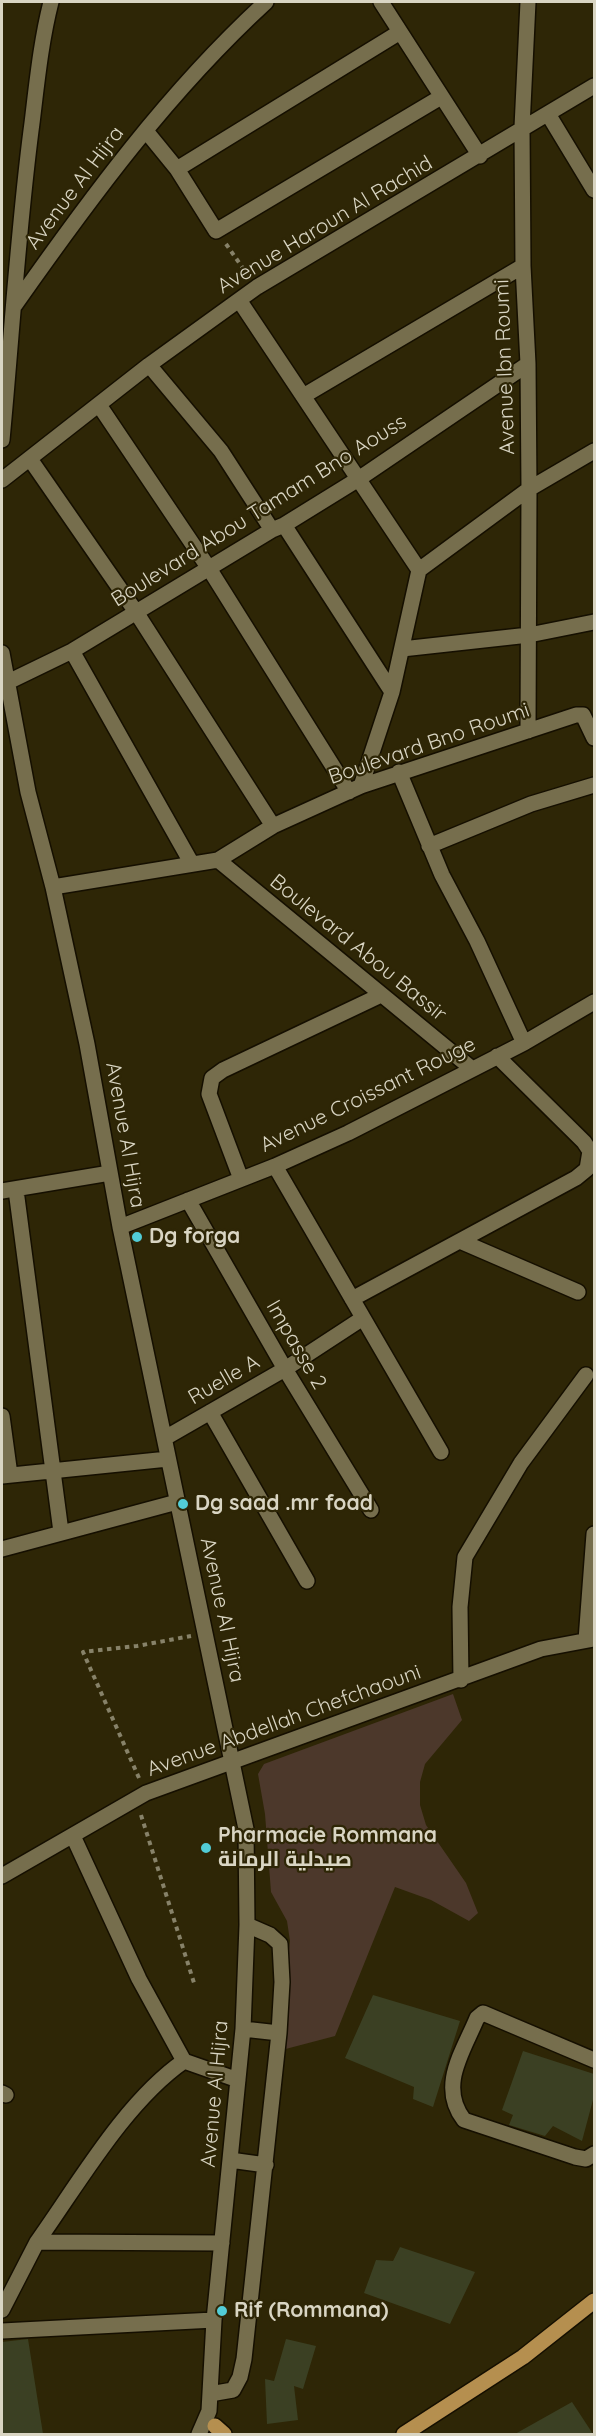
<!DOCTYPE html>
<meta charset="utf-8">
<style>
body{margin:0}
#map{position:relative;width:596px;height:2436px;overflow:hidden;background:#2e2606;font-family:Quicksand,sans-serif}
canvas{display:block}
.frame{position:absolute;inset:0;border:3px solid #d9d5c3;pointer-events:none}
</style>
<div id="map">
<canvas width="596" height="2436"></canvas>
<div class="frame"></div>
</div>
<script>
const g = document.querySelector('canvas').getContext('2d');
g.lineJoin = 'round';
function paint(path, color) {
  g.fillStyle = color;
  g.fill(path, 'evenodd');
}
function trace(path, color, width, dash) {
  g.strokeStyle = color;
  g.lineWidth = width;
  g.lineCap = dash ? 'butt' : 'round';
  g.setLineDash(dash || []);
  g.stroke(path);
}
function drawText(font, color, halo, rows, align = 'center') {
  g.font = font + ' Quicksand,Cairo,sans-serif';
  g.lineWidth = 4.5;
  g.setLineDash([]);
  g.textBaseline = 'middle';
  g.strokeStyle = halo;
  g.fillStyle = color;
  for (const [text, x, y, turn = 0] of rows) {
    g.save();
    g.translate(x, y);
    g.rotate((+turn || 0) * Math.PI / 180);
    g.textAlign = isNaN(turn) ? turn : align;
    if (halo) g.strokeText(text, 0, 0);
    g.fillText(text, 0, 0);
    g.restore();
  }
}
paint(new Path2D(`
 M 453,1694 L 462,1720 L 425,1764 L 420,1782 L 420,1805 L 426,1825 L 466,1883 L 478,1913 L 469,1921 L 431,1900 L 395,1887 L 335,2036 L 278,2051 L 290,1941 L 287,1921 L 271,1892 L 265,1814 L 258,1774 L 264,1764 Z`), '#4c382b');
paint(new Path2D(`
 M 373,1995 L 460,2021 L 433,2107 L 413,2099 L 414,2087 L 345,2058 Z
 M 523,2051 L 594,2074 L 594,2096 L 582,2141 L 553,2126 L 545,2136 L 509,2125 L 513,2115 L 502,2110 Z
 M 400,2247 L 475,2272 L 450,2324 L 364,2293 L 376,2260 L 393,2261 Z
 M 28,2339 L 43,2434 L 3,2434 L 2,2342 Z
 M 286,2339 L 316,2346 L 303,2389 L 294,2386 L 298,2420 L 267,2424 L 265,2379 L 274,2381 Z
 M 572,2402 L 593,2434 L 515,2434 Z`), '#3b4023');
const minor = new Path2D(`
 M 381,2 L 480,156
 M 548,114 L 594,190
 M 146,131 L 177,169 L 216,231 L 441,97
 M 177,169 L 400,32
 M 239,300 L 419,570
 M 15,305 C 91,197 169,91 266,2
 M 149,365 L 221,451 L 272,530
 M 305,395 L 523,266
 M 99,405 L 210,570 L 349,792
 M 2,440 C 12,334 18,228 32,123 C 37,82 41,41 51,2
 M 30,459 L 136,612 L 273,826
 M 2,480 L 149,365 L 257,287 L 594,86
 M 284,525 L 392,692
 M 402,649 L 529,635 L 594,622
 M 72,651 L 192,864
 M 2,653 L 28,792 L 53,887 L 87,1044 L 120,1227 L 246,1829 L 247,1925 L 243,2029 L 214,2320 L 209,2411 L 199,2434
 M 6,683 L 72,651 L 272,530 L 284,525 L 360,478 L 528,364
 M 528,731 L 529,489 L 528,364 L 523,266 L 522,127 L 528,2
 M 399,772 L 442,875 L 477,941 L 524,1043
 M 361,786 L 392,692 L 419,570 L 529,489 L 594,451
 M 429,846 L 531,804 L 594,785
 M 218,860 L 471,1068
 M 53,887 L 218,860 L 273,826 L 361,786 L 576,715 L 583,715 L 594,738
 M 275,1166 L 441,1452
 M 241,1179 L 209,1094 L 212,1078 L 223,1070 L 381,995
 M 16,1190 L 61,1532
 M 2,1191 L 110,1173
 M 188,1200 L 285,1369 L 371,1510
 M 120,1227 L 275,1166 L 348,1133 L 524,1043 L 594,1002
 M 460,1241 L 578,1292
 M 352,1299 L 576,1178 L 587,1169 L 590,1151 L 584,1142 L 497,1056
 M 210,1412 L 307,1581
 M 2,1416 L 10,1475
 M 165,1438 L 285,1369 L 363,1318
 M 2,1476 L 168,1459
 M 2,1549 L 177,1502
 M 586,1640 L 594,1534
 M 461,1680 L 460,1607 L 465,1557 L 521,1463 L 586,1375
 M 73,1836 L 139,1979 L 184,2061
 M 2,1876 L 146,1793 L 541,1649 L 594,1639
 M 243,2029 L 279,2033
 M 594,2060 L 483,2013 L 477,2018 C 463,2052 438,2086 464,2120 L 575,2157 L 586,2159 L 594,2154
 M 2,2093 L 6,2095
 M 230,2160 L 266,2165
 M 37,2242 C 79,2183 125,2102 184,2061 L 238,2080
 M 2,2310 L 37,2242 L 222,2243
 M 2,2331 L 214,2320
 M 210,2394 L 233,2390 L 240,2377 L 244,2359 L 279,2033 L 282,1982 L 280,1944 L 270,1935 L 247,1925`);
const major = new Path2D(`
 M 215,2426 L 224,2434
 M 404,2434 L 523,2357 L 594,2301`);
trace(minor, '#150f00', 18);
trace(major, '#150f00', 18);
trace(new Path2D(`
 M 226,244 L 247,274
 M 139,1778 L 83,1652 L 137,1646 L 191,1636
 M 141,1815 L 195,1986`), '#878269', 4, [4.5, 4.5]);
trace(minor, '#766e4d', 15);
trace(major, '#b58f4f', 15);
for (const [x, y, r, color] of [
 [137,1237,6,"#52ccd6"],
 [183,1504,6,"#52ccd6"],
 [206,1848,6,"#52ccd6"],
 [222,2311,6,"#52ccd6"]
]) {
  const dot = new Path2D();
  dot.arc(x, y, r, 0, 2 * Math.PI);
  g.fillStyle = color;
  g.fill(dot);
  trace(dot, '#2e2606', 2);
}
drawText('21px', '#d9d5c3', '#2e2606', [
 ["Avenue Al Hijra",75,188,-53],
 ["Avenue Haroun Al Rachid",325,225,-31],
 ["Avenue Ibn Roumi",505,367,-92],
 ["Boulevard Abou Tamam Bno Aouss",259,511,-32],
 ["Boulevard Bno Roumi",429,744,-19],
 ["Boulevard Abou Bassir",358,948,39],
 ["Avenue Croissant Rouge",368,1095,-26],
 ["Avenue Al Hijra",125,1135,80],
 ["Impasse 2",296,1345,60],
 ["Ruelle A",224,1380,-30],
 ["Avenue Al Hijra",222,1610,78],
 ["Avenue Abdellah Chefchaouni",284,1721,-20],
 ["Avenue Al Hijra",215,2094,-85]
]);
drawText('bold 21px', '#d9d5c3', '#2e2606', [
 ["Dg forga",149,1237],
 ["Dg saad .mr foad",195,1504],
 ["Pharmacie Rommana",218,1836],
 ["صيدلية الرمانة",218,1860],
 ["Rif (Rommana)",234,2311]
], 'left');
</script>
